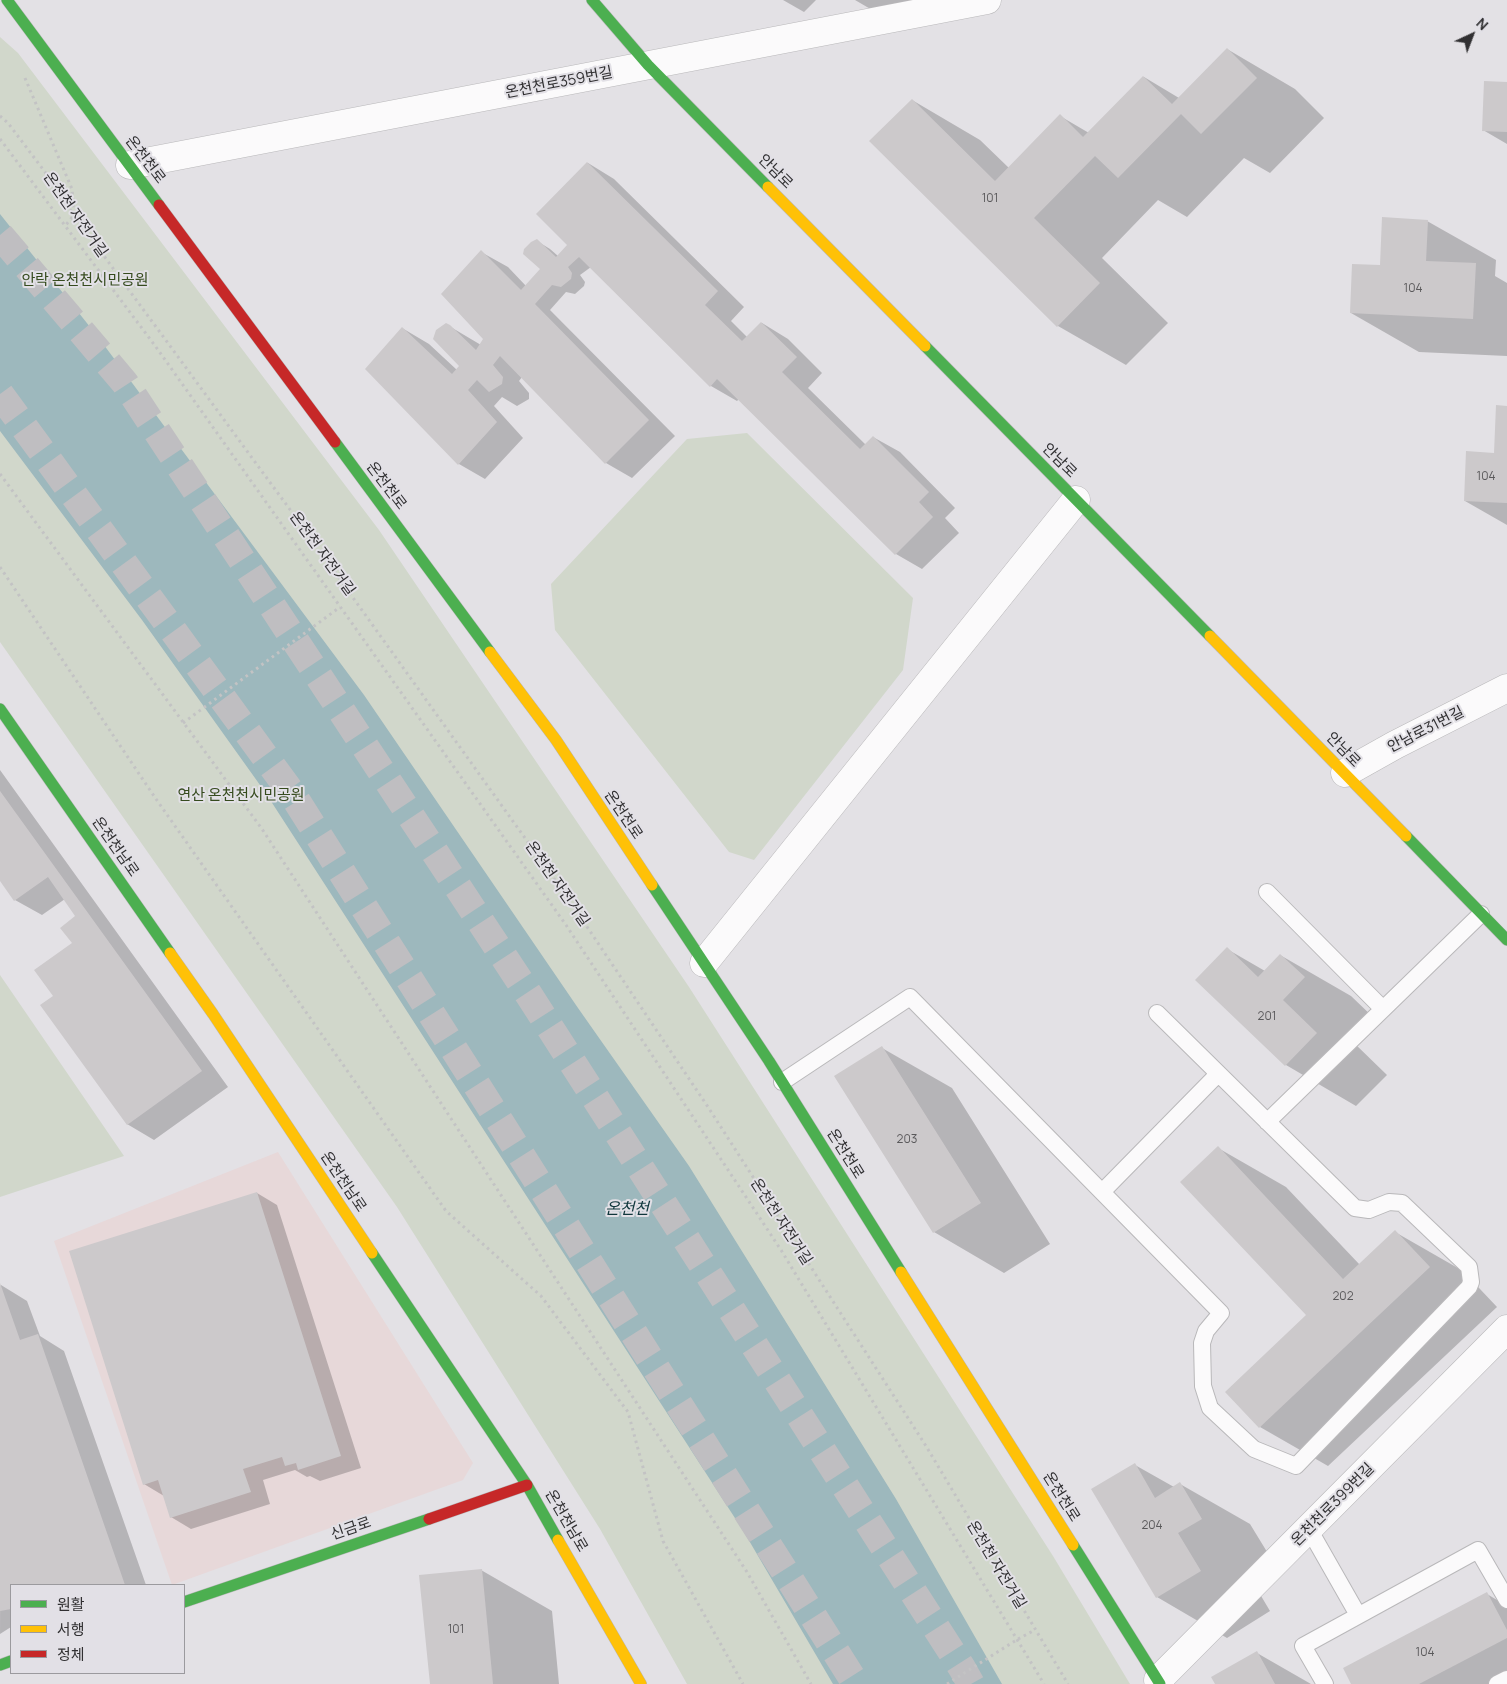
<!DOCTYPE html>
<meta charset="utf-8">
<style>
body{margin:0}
#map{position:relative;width:1507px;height:1684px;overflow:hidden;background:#e3e1e5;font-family:Manrope,"Noto Sans KR",sans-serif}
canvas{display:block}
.legend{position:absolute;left:10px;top:1584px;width:175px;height:90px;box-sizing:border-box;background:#e2e0e6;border:1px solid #9b9a9e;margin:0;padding:6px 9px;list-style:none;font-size:15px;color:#313032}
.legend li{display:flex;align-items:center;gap:10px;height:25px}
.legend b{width:25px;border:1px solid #9b9a9e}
.north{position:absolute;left:1447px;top:10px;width:50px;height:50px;-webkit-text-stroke:4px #e2e0e6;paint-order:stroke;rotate:43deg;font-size:14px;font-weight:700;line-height:20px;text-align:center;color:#313032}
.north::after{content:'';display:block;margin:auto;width:18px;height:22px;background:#313032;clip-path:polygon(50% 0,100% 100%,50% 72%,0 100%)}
</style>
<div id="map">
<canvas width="1507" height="1684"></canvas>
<ul class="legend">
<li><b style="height:6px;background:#4caf50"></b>원활</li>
<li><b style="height:6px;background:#ffc107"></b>서행</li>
<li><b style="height:6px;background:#c62828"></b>정체</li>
</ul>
<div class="north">N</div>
</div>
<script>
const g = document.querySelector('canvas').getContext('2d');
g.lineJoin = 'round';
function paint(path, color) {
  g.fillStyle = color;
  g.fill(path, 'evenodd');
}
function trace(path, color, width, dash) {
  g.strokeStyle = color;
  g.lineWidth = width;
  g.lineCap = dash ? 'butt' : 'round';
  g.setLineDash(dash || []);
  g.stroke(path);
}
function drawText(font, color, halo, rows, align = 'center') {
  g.font = font + ' Manrope,"Noto Sans KR",sans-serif';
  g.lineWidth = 4;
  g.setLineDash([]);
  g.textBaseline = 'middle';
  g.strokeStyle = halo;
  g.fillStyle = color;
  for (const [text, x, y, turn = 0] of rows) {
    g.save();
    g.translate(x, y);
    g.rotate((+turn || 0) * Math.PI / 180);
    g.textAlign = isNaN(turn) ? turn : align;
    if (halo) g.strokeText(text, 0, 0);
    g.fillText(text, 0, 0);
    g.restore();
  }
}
paint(new Path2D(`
 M 278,1152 L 473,1463 L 463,1480 L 172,1585 L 54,1241 Z`), '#e7d8d9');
paint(new Path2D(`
 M 0,37 L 18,53 L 379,530 L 689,987 L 1053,1556 L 1130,1684 L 687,1684 L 600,1529 L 397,1207 L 0,642 Z
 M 747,433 L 913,598 L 903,670 L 754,860 L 729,852 L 555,630 L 551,584 L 687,439 Z
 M 0,975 L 124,1156 L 0,1197 Z`), '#d1d7cb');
paint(new Path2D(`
 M 0,214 L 98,337 L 364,695 L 578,1008 L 689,1166 L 896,1499 L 1002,1684 L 833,1684 L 744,1532 L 265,792 L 142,620 L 0,431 Z`), '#9db8bd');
paint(new Path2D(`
 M 783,0 L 816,0 L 804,12 Z
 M 855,0 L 913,0 L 891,21 Z
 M 1227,49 L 1295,89 L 1324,118 L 1270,173 L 1244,158 L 1187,217 L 1158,200 L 1102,258 L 1168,323 L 1126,365 L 1058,326 L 912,100 L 980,140 L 1009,168 L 1060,116 L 1089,133 L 1144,77 L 1179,98 Z
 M 1507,83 L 1507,144 L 1483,130 Z
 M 588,163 L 614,179 L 744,307 L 731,321 L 748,338 L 762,323 L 788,339 L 822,373 L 808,388 L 866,445 L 873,437 L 900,452 L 955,508 L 945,518 L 959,533 L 922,569 L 896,554 L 739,399 L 737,401 L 711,386 L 591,267 L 580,275 L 585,282 L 584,286 L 575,294 L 566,292 L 550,310 L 675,436 L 632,478 L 606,463 L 522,377 L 519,381 L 529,393 L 529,399 L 517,406 L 502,397 L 494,406 L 523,438 L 485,479 L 459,464 L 402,328 L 429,344 L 457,370 L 461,366 L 449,326 L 481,345 L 485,339 L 481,252 L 508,267 L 526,286 L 542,269 L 537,241 L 550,249 L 558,256 L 567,246 Z
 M 1427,221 L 1496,260 L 1495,276 L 1507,283 L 1507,356 L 1419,352 L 1351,313 L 1382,266 Z
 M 1507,407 L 1507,525 L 1465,501 L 1496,454 Z
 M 0,770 L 228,1087 L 154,1140 L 127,1124 L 55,996 L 73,944 L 77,917 L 65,899 L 42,915 L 15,900 L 0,879 Z
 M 1227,949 L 1265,971 L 1280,955 L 1351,996 L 1374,1018 L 1352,1041 L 1387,1075 L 1356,1106 L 1286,1065 L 1197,980 Z
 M 882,1048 L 952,1088 L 1050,1244 L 1004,1273 L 934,1232 Z
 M 1218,1148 L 1286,1187 L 1360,1265 L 1395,1232 L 1463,1271 L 1497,1307 L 1328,1466 L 1260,1427 L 1307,1315 Z
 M 257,1193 L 277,1205 L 361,1468 L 320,1481 L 310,1476 L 307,1477 L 295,1470 L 263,1480 L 270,1504 L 191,1529 L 171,1517 L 164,1496 L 144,1484 Z
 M 1,1285 L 27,1301 L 40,1336 L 64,1351 L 146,1585 L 11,1585 L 11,1627 L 0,1634 Z
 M 1135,1465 L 1174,1487 L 1180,1484 L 1250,1524 L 1272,1560 L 1248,1574 L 1270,1611 L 1227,1638 L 1157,1597 Z
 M 481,1570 L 552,1611 L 559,1684 L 431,1684 Z
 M 1487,1594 L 1507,1606 L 1507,1684 L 1352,1684 Z
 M 1257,1653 L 1311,1684 L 1217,1684 Z`), '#0003');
paint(new Path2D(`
 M 1227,48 L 1257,78 L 1201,134 L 1181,114 L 1118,178 L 1095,156 L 1034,218 L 1100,283 L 1057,327 L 869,141 L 912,99 L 995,181 L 1060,114 L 1083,137 L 1143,76 L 1172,104 Z
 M 1484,81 L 1507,82 L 1507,132 L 1482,131 Z
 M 587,162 L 718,291 L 705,305 L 742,341 L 761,322 L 797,357 L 782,372 L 860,449 L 873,436 L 929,492 L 919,502 L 933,517 L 895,555 L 717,379 L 710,387 L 579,257 L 568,267 L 572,273 L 571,279 L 561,287 L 552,285 L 535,304 L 649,420 L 605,464 L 500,356 L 493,365 L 503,377 L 502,384 L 489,392 L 477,380 L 468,390 L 497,422 L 458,465 L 365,369 L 402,327 L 452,374 L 459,366 L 433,339 L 436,330 L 446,323 L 450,325 L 476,350 L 483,339 L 441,294 L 481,250 L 521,290 L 540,269 L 523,254 L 524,249 L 531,242 L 537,239 L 556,257 L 567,245 L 536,214 Z
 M 1382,217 L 1428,220 L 1426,261 L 1476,263 L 1473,319 L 1350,313 L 1352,264 L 1380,265 Z
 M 1496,405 L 1507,406 L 1507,503 L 1464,501 L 1466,451 L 1494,453 Z
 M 0,791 L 202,1071 L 127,1125 L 40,1005 L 53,996 L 34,970 L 72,943 L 60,928 L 75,916 L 48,877 L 14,901 L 0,881 Z
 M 1227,947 L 1258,977 L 1280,954 L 1305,977 L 1283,1000 L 1317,1033 L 1285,1066 L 1195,980 Z
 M 882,1046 L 981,1203 L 933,1233 L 834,1076 Z
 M 1218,1146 L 1343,1279 L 1395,1230 L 1430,1267 L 1259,1428 L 1225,1392 L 1306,1315 L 1180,1182 Z
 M 257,1192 L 341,1456 L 298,1470 L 296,1463 L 285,1466 L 282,1457 L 243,1469 L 251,1492 L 170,1518 L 158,1480 L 143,1485 L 69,1251 Z
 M 0,1283 L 20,1340 L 38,1334 L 125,1585 L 11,1585 L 11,1609 L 0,1611 Z
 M 1135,1463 L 1155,1498 L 1180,1482 L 1202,1519 L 1178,1533 L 1201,1571 L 1156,1598 L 1091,1489 Z
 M 482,1569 L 493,1684 L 430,1684 L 419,1575 Z
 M 1487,1592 L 1507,1630 L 1507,1638 L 1419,1684 L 1351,1684 L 1343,1668 Z
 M 1257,1651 L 1275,1684 L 1215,1684 L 1211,1677 Z`), '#ccc9cb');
trace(new Path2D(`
 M 0,235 L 125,383 L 529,995 L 962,1668 L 971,1684
 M 0,394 L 291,792 L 856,1684`), '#bfbec1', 28, [28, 14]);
const lane = new Path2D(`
 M 1267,892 L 1382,1008
 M 782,1082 L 910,997 L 1221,1313 L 1206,1331 L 1202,1343 L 1203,1386 L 1210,1408 L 1254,1449 L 1296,1466 L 1469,1287 L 1471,1282 L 1469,1267 L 1402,1203 L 1389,1202 L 1369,1210 L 1355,1208 L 1157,1013
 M 1267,1122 L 1481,914
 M 1102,1192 L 1218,1074
 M 1309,1529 L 1358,1615
 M 1325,1684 L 1303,1646 L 1478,1550 L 1507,1600
 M 1497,1684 L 1507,1679`);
const street = new Path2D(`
 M 130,165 L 987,0
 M 1345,773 L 1395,745 L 1507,688
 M 704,963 L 1076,500
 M 1158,1680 L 1507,1329`);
const fast = new Path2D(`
 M 7,0 L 159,205
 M 592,0 L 648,65 L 768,187
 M 925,346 L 1210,636
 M 335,442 L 490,652
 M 0,709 L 170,953
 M 1406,836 L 1507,940
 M 652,885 L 769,1061 L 901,1272
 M 372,1253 L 527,1485 L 558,1540
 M 1073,1545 L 1160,1684
 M 184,1602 L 429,1519
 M 0,1665 L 11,1661`);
const slow = new Path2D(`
 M 768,187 L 925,346
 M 1210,636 L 1406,836
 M 490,652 L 556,740 L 652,885
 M 170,953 L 213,1014 L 372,1253
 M 901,1272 L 1073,1545
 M 558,1540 L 641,1684`);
const jam = new Path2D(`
 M 159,205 L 335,442
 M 429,1519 L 527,1485`);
trace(lane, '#b9b8ba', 18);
trace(street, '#b9b8ba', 29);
trace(fast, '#b9b8ba', 12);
trace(slow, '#b9b8ba', 12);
trace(jam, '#b9b8ba', 12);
trace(new Path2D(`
 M 25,78 L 72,189 L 74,215 L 65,226
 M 0,116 L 8,123 L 48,176 L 63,200 L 291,511 L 565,894 L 708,1107 L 926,1446 L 1068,1684
 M 0,139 L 156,347 L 566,925 L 781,1250 L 1044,1684
 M 0,474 L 262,829 L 747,1572 L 811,1684
 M 0,567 L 156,799 L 446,1211 L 541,1296 L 628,1412 L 663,1541 L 743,1684
 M 1018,1639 L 1035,1630`), '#c3c3c4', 3, [2.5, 4]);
trace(lane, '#fbfafb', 16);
trace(street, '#fbfafb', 28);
trace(fast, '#4caf50', 11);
trace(slow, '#ffc107', 11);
trace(jam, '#c62828', 11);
trace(new Path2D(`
 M 183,723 L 340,607
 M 947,1684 L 1018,1639`), '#c3c3c4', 3, [2.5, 4]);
drawText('12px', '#5a595b', null, [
 ["101",990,199],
 ["104",1413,289],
 ["104",1486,477],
 ["201",1267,1017],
 ["203",907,1140],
 ["202",1343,1297],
 ["204",1152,1526],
 ["101",456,1630],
 ["104",1425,1653]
]);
drawText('15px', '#313032', '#e2e0e6', [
 ["온천천로359번길",559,83,-11],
 ["온천천로",145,160,53],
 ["안남로",775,172,45],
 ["온천천 자전거길",75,215,55],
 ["안남로",1059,461,45],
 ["온천천로",386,486,53],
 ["온천천 자전거길",322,554,54],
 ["안남로31번길",1426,730,-27],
 ["안남로",1343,750,46],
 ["온천천로",623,815,56],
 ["온천천남로",115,847,55],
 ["온천천 자전거길",557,884,55],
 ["온천천로",845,1154,58],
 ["온천천남로",343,1182,56],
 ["온천천 자전거길",781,1222,57],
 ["온천천로",1061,1497,58],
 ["온천천로399번길",1333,1505,-45],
 ["온천천남로",566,1521,60],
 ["신금로",351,1529,-19],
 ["온천천 자전거길",996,1565,59]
]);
drawText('15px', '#364b1e', '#e2e0e6', [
 ["안락 온천천시민공원",85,281],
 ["연산 온천천시민공원",241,796]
]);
drawText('italic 16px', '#10373c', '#e2e0e6', [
 ["온천천",627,1210]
]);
</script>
